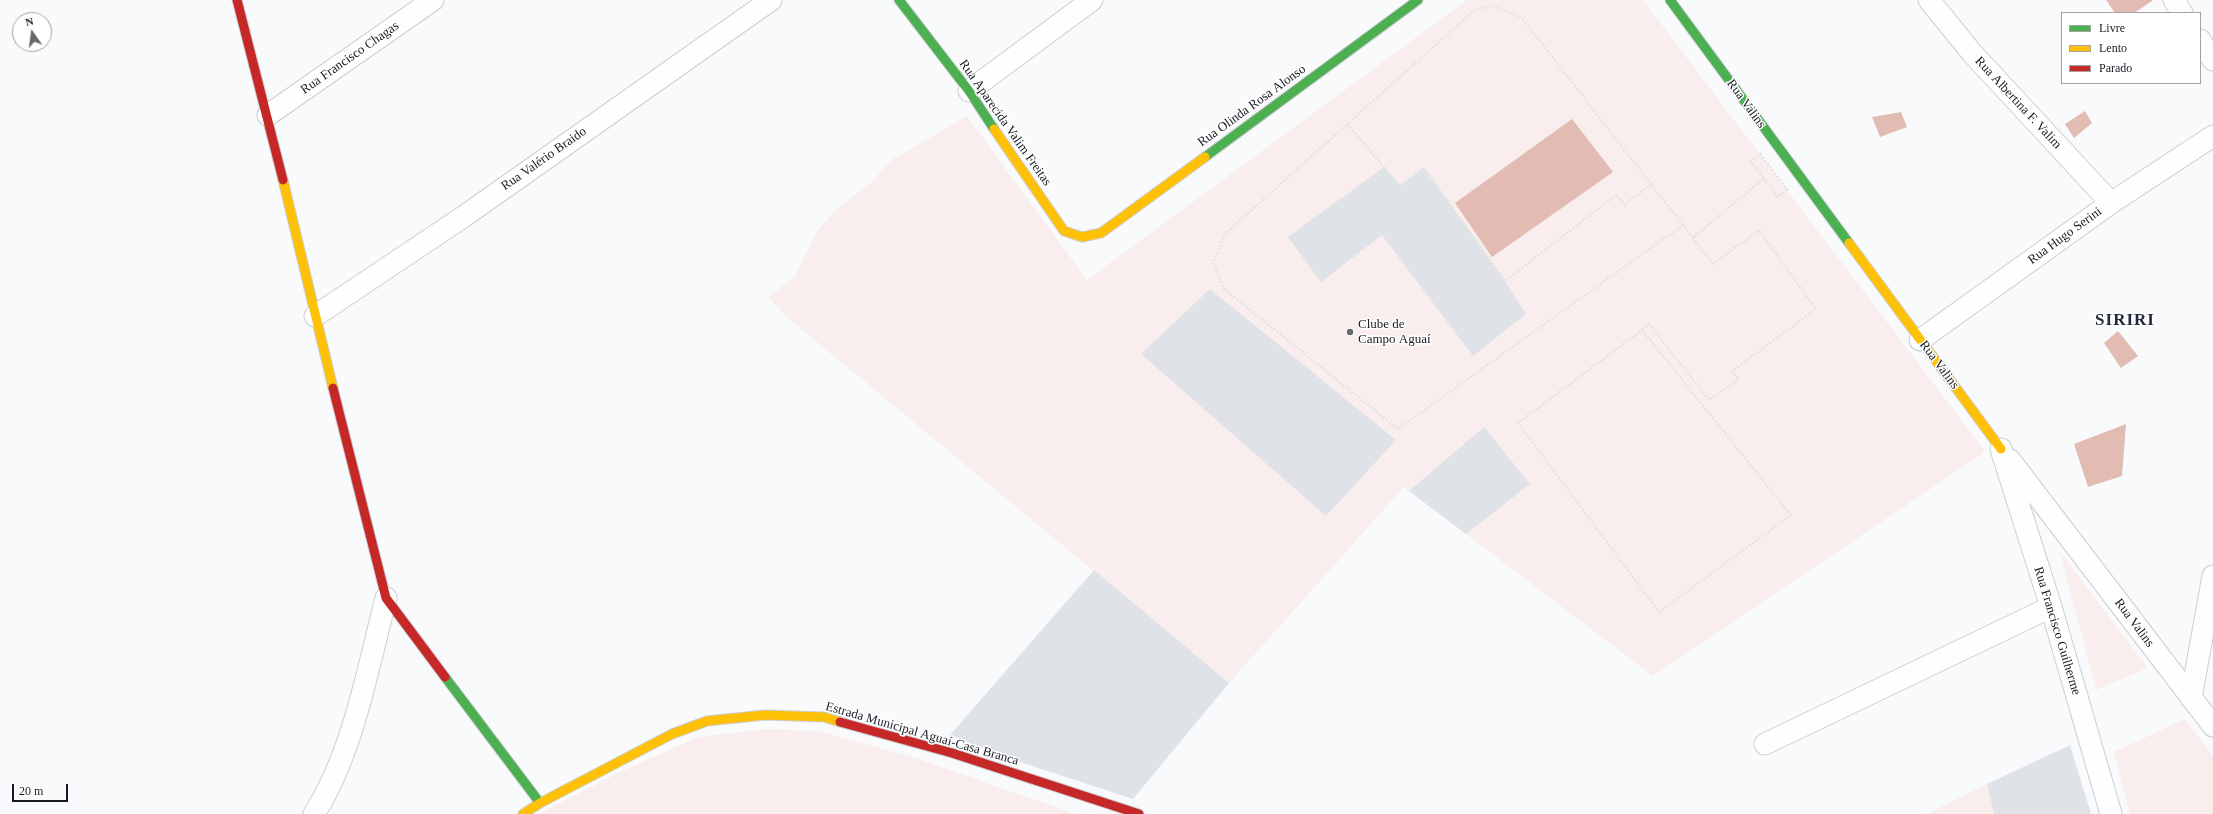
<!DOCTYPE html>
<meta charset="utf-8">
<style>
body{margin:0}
#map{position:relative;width:2213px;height:814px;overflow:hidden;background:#f8fafc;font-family:"Times New Roman",serif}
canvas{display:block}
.legend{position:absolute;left:2061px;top:12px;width:140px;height:72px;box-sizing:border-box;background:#fff;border:1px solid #a2a3a7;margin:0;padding:5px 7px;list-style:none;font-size:12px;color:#171a22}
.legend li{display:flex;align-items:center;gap:8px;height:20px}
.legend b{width:20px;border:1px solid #a2a3a7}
.north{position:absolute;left:12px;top:12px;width:40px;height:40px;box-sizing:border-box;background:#fff;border:1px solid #a2a3a7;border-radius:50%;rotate:346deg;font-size:11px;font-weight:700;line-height:16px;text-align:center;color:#171a22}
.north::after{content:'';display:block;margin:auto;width:14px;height:18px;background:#66686e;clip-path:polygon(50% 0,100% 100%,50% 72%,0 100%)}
.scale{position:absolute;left:12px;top:784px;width:56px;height:18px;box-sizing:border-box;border:2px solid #171a22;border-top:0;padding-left:5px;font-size:12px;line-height:14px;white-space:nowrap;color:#171a22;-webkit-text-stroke:3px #fff;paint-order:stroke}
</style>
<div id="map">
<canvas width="2213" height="814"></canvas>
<ul class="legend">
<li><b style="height:5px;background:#4caf50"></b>Livre</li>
<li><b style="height:5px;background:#ffc107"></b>Lento</li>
<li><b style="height:5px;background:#c62828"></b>Parado</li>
</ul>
<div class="north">N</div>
<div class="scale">20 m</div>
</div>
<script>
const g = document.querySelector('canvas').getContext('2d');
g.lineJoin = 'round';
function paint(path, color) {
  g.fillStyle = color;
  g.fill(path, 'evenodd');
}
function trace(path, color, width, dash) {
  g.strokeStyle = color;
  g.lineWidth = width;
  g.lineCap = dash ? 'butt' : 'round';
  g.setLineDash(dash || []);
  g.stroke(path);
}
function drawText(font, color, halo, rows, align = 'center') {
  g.font = font + ' "Times New Roman",serif';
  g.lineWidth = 3;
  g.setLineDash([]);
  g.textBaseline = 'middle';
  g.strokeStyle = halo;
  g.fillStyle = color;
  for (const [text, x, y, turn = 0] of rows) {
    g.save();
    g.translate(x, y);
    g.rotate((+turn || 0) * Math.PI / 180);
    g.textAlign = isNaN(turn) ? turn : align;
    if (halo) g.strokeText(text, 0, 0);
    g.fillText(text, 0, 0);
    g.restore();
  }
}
paint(new Path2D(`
 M 1467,0 L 1643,0 L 1984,450 L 1982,454 L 1653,676 L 1404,487 L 1229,683 L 789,319 L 768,297 L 795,277 L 817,231 L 839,207 L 872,182 L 890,161 L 967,116 L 1087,280 Z
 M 2060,552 L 2148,668 L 2096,690 Z
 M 2185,719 L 2213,756 L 2213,814 L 2130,814 L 2114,752 Z
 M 766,729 L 819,731 L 916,758 L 1075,814 L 538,814 L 620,772 L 698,737 Z
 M 1987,784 L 1994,814 L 1927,814 Z`), '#f9eeed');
paint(new Path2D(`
 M 2106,0 L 2152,0 L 2152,1 L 2134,13 L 2115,13 Z
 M 2085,111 L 2092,123 L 2074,138 L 2065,124 Z
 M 1901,112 L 1907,127 L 1880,137 L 1872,117 Z
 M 1572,119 L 1613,172 L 1492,257 L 1455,203 Z
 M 2118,331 L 2138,356 L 2121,368 L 2104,343 Z
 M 2126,424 L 2122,476 L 2088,487 L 2074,444 Z`), '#e2bcb2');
paint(new Path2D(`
 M 1384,167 L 1400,186 L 1424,168 L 1505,281 L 1526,314 L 1473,356 L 1382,235 L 1321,282 L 1288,237 Z
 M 1210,289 L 1396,440 L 1326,516 L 1141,354 Z
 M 1484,427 L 1530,484 L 1466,534 L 1409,491 Z
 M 1094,570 L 1229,683 L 1133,799 L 1002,756 L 950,735 Z
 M 2070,745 L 2091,814 L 1994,814 L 1987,784 Z`), '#dfe2e7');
const street = new Path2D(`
 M 1929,0 L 1972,53 L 2111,203
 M 2174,0 L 2182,13
 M 2200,40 L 2213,60
 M 969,91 L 1092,0
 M 268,115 L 433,0
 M 315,316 L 463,217 L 771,0
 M 1920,340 L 2111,203 L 2213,136
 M 2001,449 L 2051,607 L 2111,814
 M 2010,460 L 2213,726
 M 2191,698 L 2213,576
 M 1765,744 L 2051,607
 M 314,814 C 353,753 368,668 386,598`);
const fast = new Path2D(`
 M 899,0 L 969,91 L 994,129
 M 1670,0 L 1849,243
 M 1205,157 L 1418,0
 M 445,677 L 540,803`);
const slow = new Path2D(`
 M 994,129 L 1064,231 L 1082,237 L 1101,233 L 1205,157
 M 283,180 L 333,388
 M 1849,243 L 2001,449
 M 523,814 L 540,803 L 672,734 L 707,721 L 765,715 L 824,717 L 840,722`);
const jam = new Path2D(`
 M 237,0 L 283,180
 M 333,388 L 386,598 L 445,677
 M 840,722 L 952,753 L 1139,814`);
trace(street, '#cbced3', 23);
trace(fast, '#cbced3', 11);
trace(slow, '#cbced3', 11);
trace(jam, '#cbced3', 11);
trace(new Path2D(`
 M 1347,124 L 1400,186 L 1424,168 L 1505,281 L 1616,195 L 1625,205 L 1651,184
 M 1760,154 L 1787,189 L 1778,197 L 1751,162 Z
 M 1683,225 L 1398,429 L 1224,289 L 1213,263 L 1225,234 L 1476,9 L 1495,6 L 1522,18 L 1693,238 L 1764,178
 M 1642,330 L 1791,515 L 1659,612 L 1518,423 L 1642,330 L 1649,324 L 1709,400 L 1739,379 L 1732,371 L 1816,309 L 1759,230 L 1713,264 L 1693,238`), '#e3e3e4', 2.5, [2, 2]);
trace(street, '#fefeff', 21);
trace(fast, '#4caf50', 9);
trace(slow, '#ffc107', 9);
trace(jam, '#c62828', 9);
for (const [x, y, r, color] of [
 [1350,332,4,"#66686e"]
]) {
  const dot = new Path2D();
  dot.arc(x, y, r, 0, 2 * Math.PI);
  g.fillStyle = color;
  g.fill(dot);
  trace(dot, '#fff', 1.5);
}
drawText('13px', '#171a22', '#fff', [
 ["Rua Francisco Chagas",350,58,-35],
 ["Rua Albertina F. Valim",2018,103,47],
 ["Rua Valins",1746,104,54],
 ["Rua Olinda Rosa Alonso",1252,106,-36],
 ["Rua Aparecida Valim Freitas",1005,123,55],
 ["Rua Valério Braido",544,159,-35],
 ["Rua Hugo Serini",2065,236,-36],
 ["Rua Valins",1939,365,53],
 ["Rua Valins",2134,623,53],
 ["Rua Francisco Guilherme",2057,631,73],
 ["Estrada Municipal Aguaí-Casa Branca",922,734,16]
]);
drawText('13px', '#171a22', '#fff', [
 ["Clube de",1358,325],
 ["Campo Aguaí",1358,340]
], 'left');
g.letterSpacing = '1px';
drawText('bold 17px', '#242a3c', '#fff', [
 ["SIRIRI",2125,321]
]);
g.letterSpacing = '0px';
</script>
